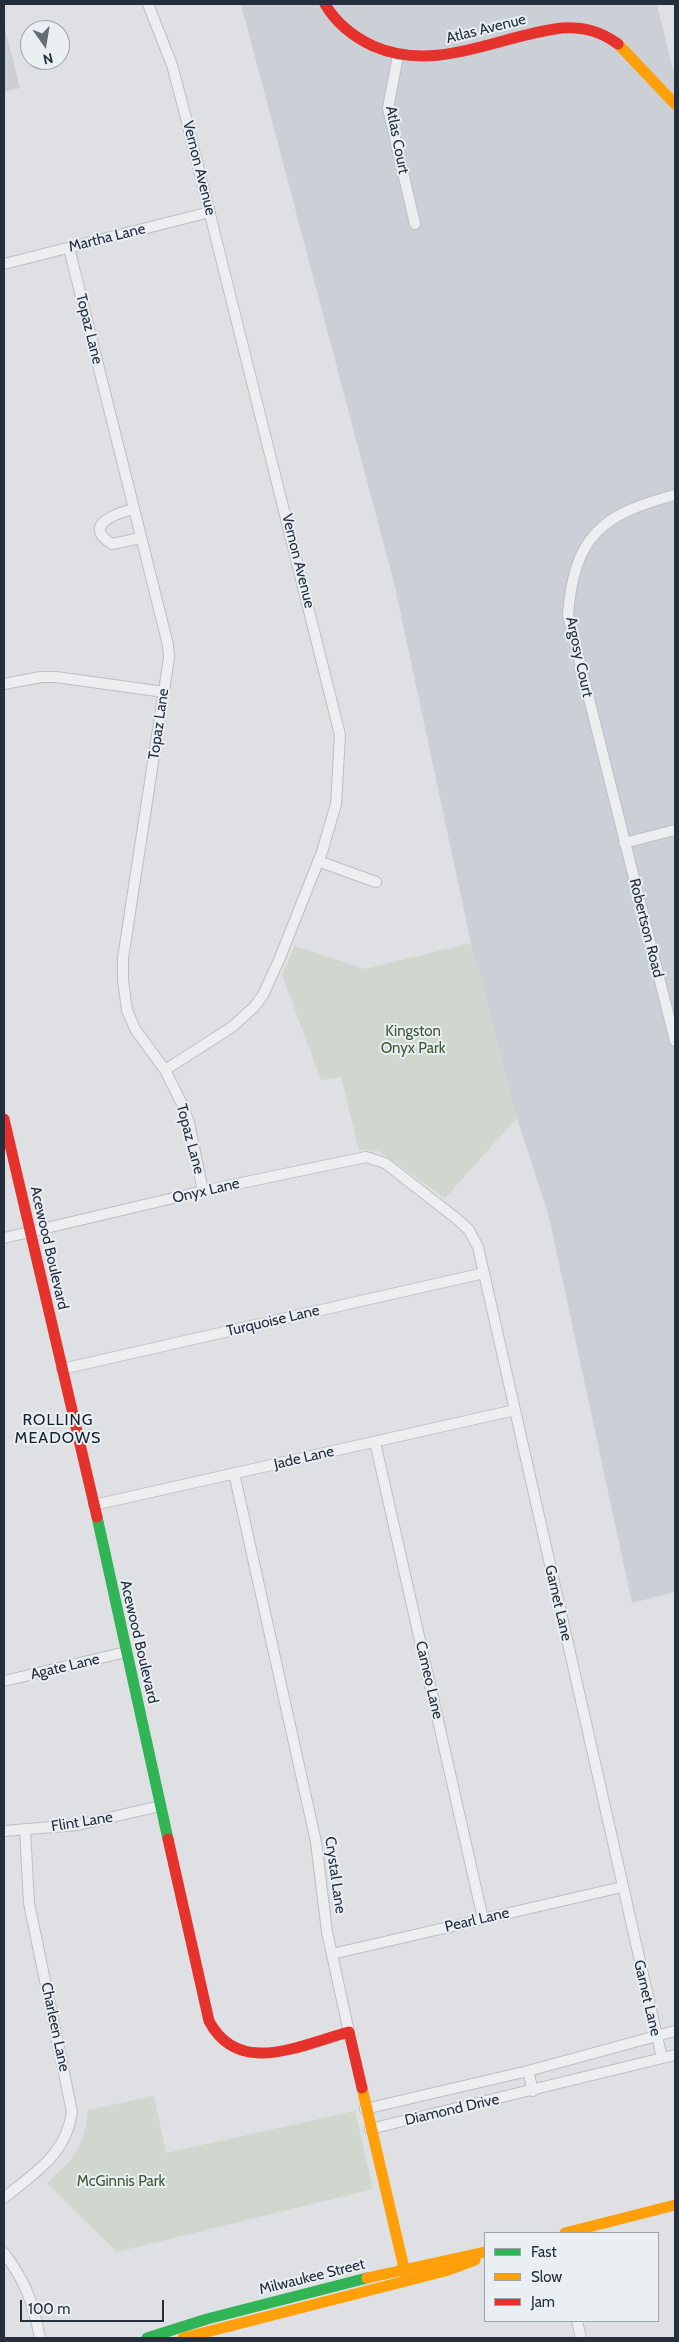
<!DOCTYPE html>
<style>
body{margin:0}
#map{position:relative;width:679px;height:2342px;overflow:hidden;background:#dee0e3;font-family:Cabin,sans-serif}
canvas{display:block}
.frame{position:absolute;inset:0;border:5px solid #252e3c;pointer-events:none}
.legend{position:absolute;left:484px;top:2232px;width:175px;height:90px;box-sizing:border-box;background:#eaeff4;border:1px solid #9ba2aa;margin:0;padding:6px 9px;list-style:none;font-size:15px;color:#252e3c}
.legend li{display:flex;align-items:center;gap:10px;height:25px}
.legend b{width:25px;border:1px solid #9ba2aa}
.north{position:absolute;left:20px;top:20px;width:50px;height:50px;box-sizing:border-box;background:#eaeff4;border:1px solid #9ba2aa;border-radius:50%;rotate:167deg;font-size:14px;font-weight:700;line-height:20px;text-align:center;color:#252e3c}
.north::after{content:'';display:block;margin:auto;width:18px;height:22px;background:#666c76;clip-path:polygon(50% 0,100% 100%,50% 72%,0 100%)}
.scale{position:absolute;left:20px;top:2300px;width:144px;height:22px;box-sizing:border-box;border:2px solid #252e3c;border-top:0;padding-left:6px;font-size:15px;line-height:18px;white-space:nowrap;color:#252e3c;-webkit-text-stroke:4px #eaeff4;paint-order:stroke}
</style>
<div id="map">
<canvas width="679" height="2342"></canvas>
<div class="frame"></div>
<ul class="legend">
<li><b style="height:6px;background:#30b455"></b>Fast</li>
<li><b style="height:6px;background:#ff9f0a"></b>Slow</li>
<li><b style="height:6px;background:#e5322d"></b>Jam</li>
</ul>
<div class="north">N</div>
<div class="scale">100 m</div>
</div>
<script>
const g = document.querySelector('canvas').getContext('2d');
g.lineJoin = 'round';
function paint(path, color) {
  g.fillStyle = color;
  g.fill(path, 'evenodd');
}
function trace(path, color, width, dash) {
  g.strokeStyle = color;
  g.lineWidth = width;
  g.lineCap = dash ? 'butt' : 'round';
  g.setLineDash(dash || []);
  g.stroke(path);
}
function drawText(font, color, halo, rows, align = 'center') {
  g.font = font + ' Cabin,sans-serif';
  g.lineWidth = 4;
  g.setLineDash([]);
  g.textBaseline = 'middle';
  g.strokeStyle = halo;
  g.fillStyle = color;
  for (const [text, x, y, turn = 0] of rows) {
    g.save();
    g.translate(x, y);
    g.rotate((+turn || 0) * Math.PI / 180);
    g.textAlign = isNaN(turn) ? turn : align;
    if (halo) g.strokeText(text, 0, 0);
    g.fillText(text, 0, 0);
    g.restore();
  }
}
paint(new Path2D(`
 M 241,4 L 657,4 L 675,78 L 675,1592 L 632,1603 L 549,1217 L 517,1118 L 471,943 L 395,587 Z
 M 4,25 L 20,88 L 4,92 Z`), '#cbd0d7');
paint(new Path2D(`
 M 471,943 L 517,1118 L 445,1198 L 379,1151 L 359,1150 L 341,1077 L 321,1080 L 282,975 L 295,946 L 365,969 Z
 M 154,2096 L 166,2153 L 355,2111 L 373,2189 L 117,2252 L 47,2183 C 75,2159 84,2147 88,2110 Z`), '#cfd7ce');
const street = new Path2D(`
 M 148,4 L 172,65 L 185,114 L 340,735 L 336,804 L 322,852 L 279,960 L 263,995 L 254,1007 L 232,1027 L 165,1070
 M 398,56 L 388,108 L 415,224
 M 69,248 L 168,645 L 169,658 L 123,958 L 123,980 L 127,1010 L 135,1029 L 165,1070 L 183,1106 L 189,1123 L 203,1191
 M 4,264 L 210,212
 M 675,495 C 602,514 574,536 568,615 L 675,1041
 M 134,509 C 117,513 81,525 112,544 L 141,538
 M 4,684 L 41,677 L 56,677 L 164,692
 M 624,843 L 675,830
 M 318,861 L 376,882
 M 4,1238 L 203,1191 L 366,1157 L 385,1163 L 457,1219 L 469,1230 L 478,1247 L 662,2058
 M 62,1369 L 484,1273
 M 375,1442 L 483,1919
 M 234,1473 L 316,1842 L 327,1932 L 349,2032
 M 94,1505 L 515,1410
 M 4,1681 L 126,1652
 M 4,1831 L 78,1825 L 160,1806
 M 332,1954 L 622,1887
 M 528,2071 L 533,2091
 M 365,2109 L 528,2071 L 675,2031
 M 370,2129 L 675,2055
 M 4,2198 C 35,2172 66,2155 72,2112 L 29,1903 L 25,1829
 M 4,2253 C 26,2282 33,2303 40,2338
 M 577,2321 L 581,2338`);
trace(street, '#bcbec1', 12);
trace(street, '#edeef0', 10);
trace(new Path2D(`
 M 97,1517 L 168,1839
 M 147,2338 L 207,2319 L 367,2278`), '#30b455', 11);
trace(new Path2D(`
 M 618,44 L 675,104
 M 362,2088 L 407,2281
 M 565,2233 L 675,2205
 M 367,2278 L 485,2252
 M 183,2338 L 445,2271 L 475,2260`), '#ff9f0a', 11);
trace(new Path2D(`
 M 325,4 C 336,23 352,36 373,46 C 437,74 499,35 562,28 C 584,27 600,31 618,44
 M 4,1119 L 97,1517
 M 168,1839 L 209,2021 C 239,2078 302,2044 349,2032 L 362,2088`), '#e5322d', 11);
drawText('15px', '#252e3c', '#eaeff4', [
 ["Atlas Avenue",486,29,-14],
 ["Atlas Court",397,140,79],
 ["Vernon Avenue",199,168,76],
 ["Martha Lane",107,238,-14],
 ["Topaz Lane",89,329,76],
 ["Vernon Avenue",298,561,76],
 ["Argosy Court",579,657,78],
 ["Topaz Lane",159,724,-82],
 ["Robertson Road",646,928,76],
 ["Topaz Lane",190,1139,75],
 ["Onyx Lane",206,1191,-13],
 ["Acewood Boulevard",49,1248,77],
 ["Turquoise Lane",273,1321,-13],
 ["Jade Lane",304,1458,-13],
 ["Garnet Lane",558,1603,77],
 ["Acewood Boulevard",139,1642,77],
 ["Agate Lane",65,1667,-13],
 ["Cameo Lane",429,1680,77],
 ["Flint Lane",82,1822,-9],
 ["Crystal Lane",335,1875,82],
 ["Pearl Lane",477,1920,-13],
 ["Garnet Lane",647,1998,77],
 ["Charleen Lane",55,2027,78],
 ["Diamond Drive",452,2110,-13],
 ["Milwaukee Street",312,2277,-14]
]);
drawText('15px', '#3b5931', '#eaeff4', [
 ["Kingston",413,1032],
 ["Onyx Park",413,1049],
 ["McGinnis Park",121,2182]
]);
g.letterSpacing = '1px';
drawText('16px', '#17202d', '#eaeff4', [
 ["ROLLING",58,1420],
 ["MEADOWS",58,1438]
]);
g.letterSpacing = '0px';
</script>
